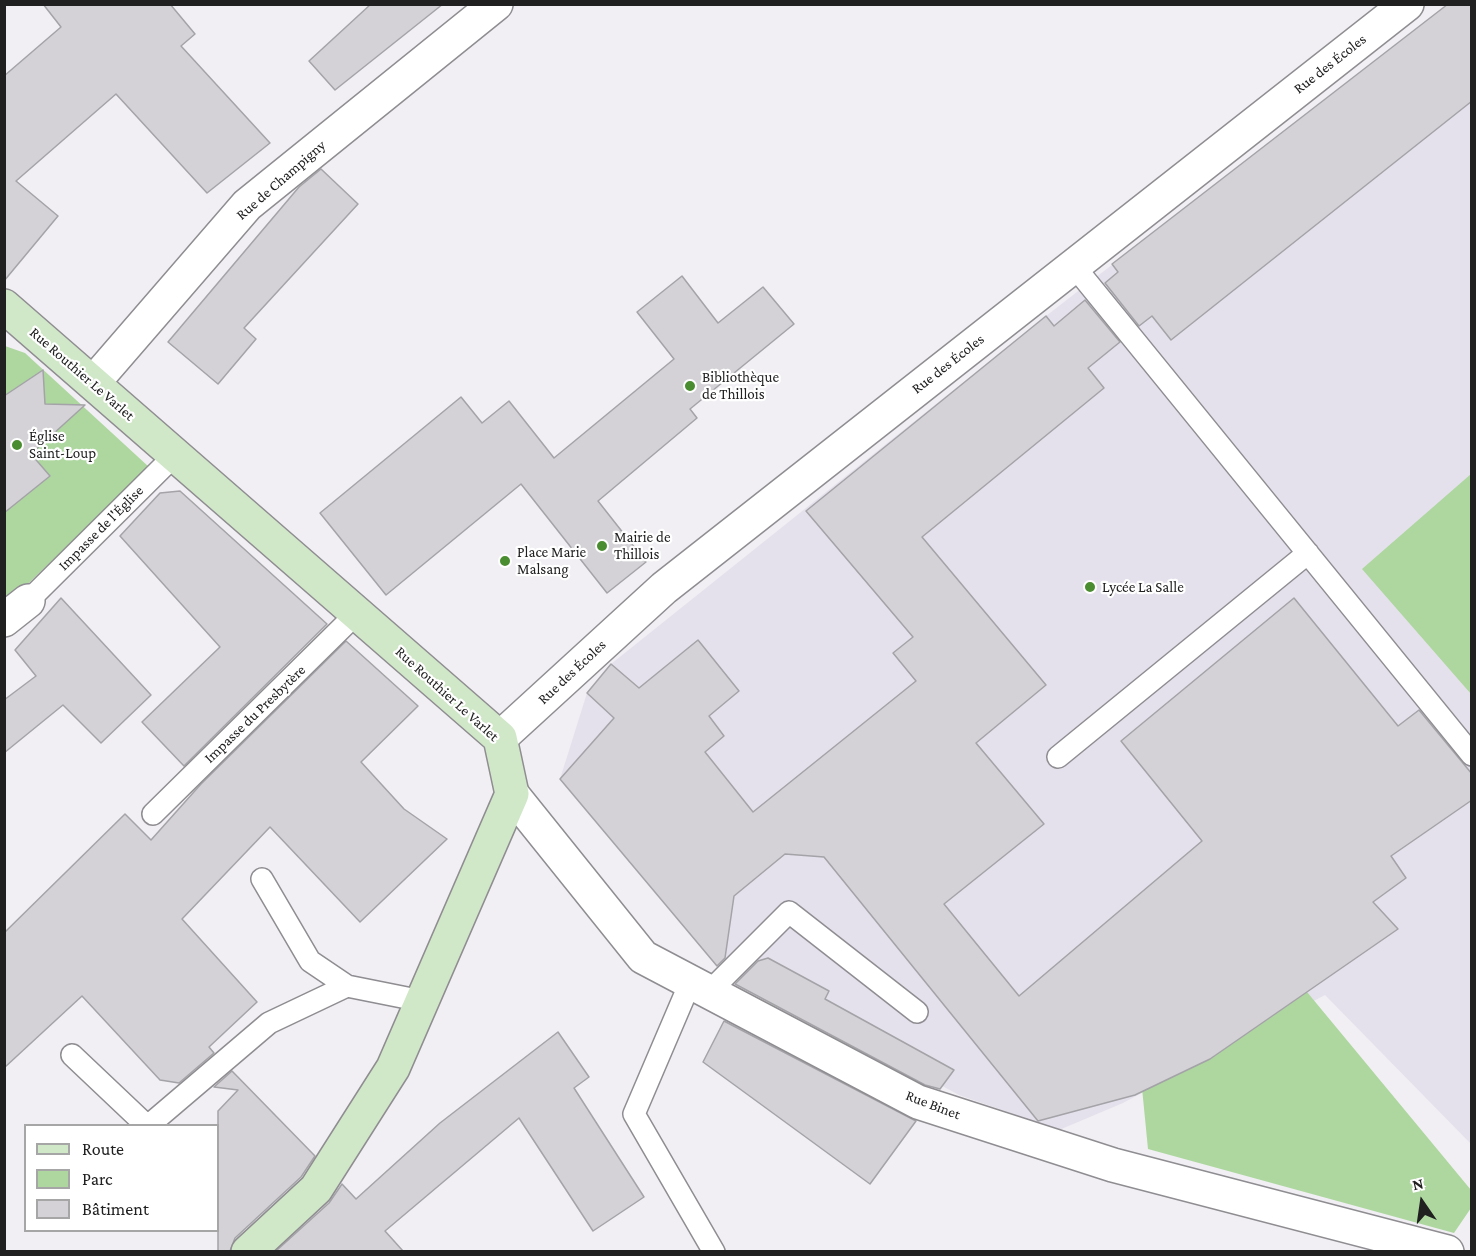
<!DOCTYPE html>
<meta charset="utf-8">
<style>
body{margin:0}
#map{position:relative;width:1476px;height:1256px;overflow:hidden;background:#f1eff3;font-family:"Crimson Pro",serif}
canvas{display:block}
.frame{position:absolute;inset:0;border:6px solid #202021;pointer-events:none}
.legend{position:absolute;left:24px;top:1124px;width:195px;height:108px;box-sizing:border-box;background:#fff;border:2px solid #a6a6a6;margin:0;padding:8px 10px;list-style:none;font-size:18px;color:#202021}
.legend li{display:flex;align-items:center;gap:12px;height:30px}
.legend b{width:30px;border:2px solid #a6a6a6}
.north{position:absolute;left:1392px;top:1172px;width:60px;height:60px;-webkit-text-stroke:4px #fff;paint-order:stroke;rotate:347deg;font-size:16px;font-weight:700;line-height:24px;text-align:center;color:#202021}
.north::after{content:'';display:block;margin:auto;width:21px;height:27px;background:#202021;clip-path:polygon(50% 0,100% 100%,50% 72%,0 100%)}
</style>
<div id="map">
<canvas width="1476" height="1256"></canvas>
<div class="frame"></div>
<ul class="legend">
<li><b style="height:8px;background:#d0e7c8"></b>Route</li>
<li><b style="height:16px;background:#add79f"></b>Parc</li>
<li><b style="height:16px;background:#d4d2d6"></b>Bâtiment</li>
</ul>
<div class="north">N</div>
</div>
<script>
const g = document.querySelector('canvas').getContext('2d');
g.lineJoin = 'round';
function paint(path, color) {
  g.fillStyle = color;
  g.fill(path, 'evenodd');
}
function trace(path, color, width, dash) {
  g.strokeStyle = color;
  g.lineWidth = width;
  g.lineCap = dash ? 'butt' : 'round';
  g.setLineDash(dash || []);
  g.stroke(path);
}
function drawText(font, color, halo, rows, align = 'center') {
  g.font = font + ' "Crimson Pro",serif';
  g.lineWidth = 4.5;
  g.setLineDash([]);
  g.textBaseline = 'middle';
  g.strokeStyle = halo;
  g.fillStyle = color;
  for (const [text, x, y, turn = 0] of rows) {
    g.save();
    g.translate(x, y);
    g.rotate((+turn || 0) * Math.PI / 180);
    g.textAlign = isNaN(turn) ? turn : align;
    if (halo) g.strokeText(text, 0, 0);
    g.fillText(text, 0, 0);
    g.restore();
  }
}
paint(new Path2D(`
 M 1447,5 L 1471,5 L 1471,1144 L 1325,995 L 1123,1103 L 1059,1130 L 959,1095 L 743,980 L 704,950 L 560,779 L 587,693 L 611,664 L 1046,316 Z`), '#e5e1ec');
paint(new Path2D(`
 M 5,346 L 25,353 L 149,467 L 5,606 Z
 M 1471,474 L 1471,694 L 1362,569 Z
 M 1307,992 L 1471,1190 L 1471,1208 L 1454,1233 L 1148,1149 L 1142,1088 L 1210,1059 Z`), '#add79f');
const building = new Path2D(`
 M 43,4 L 170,4 L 195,34 L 181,46 L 270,143 L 207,193 L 116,94 L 16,181 L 58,216 L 4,281 L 4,76 L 61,27 Z
 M 371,4 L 443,4 L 335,90 L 309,61 Z
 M 1448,4 L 1472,4 L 1472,101 L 1171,340 L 1152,316 L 1139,326 L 1105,283 L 1118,272 L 1112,264 Z
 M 321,169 L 358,204 L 244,328 L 256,339 L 218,384 L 168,342 L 299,187 Z
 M 682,276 L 718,323 L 763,287 L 794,324 L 690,409 L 697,418 L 598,501 L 646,562 L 607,593 L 521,484 L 386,595 L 320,513 L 461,397 L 482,423 L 509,401 L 554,458 L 674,359 L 637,312 Z
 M 1085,300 L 1120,342 L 1088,368 L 1104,388 L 922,537 L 1046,685 L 976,743 L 1044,824 L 944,904 L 1019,996 L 1202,841 L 1121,741 L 1294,598 L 1398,726 L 1419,710 L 1472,774 L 1472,800 L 1391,856 L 1406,878 L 1373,902 L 1398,929 L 1210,1059 L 1135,1095 L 1038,1121 L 824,857 L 785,854 L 734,896 L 725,958 L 717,966 L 560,779 L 614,718 L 587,693 L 611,664 L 639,688 L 698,640 L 739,691 L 709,716 L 724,736 L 705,752 L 753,812 L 916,681 L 893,653 L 913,637 L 806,511 L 1046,316 L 1054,326 Z
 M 43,370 L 45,404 L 85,405 L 31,454 L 50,476 L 4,513 L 4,396 Z
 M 180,491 L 327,624 L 184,766 L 142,722 L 220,647 L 120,536 L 160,493 Z
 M 61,598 L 151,695 L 101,743 L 63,705 L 4,753 L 4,700 L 36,676 L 15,650 Z
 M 346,641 L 418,706 L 361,762 L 404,809 L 447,839 L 360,922 L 270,827 L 182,919 L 257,1002 L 209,1047 L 214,1053 L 179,1083 L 160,1080 L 82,996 L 4,1068 L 4,933 L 125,814 L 151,840 L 201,784 Z
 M 768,958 L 829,991 L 825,999 L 954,1070 L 940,1089 L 925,1085 L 735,984 L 758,961 Z
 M 724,1021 L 916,1121 L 870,1184 L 703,1062 Z
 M 558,1032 L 589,1077 L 574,1088 L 644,1197 L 593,1231 L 519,1118 L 385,1231 L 403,1251 L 276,1251 L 329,1203 L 342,1184 L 356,1199 L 440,1123 Z
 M 232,1071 L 315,1156 L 301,1177 L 235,1238 L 230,1251 L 218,1251 L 218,1111 L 238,1090 L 214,1087 Z`);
paint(building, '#d4d2d6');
trace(building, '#a4a3a7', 1.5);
const lane = new Path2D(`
 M 1074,266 L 1472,755
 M 28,601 L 175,455
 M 1058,757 L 1308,553
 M 153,814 L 356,614
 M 262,879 L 310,961 L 347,986 L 422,1001
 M 690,983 L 634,1114 L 714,1252
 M 709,992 L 789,912 L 917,1012
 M 72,1055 L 147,1126
 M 148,1126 L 269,1023 L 347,986`);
const street = new Path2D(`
 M 93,383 L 247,205 L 496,4
 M 4,620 L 28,601
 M 500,738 L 664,588 L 1407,4
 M 512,794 L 643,957 L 918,1102 L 1113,1165 L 1447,1252`);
const secondary = new Path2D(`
 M 4,306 L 500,738 L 512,794 L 393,1068 L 316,1189 L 248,1252`);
trace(lane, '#8f8d91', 24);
trace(street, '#8f8d91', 36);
trace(secondary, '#8f8d91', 36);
trace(lane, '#fff', 21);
trace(street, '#fff', 33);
trace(secondary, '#d0e7c8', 33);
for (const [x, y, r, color] of [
 [690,386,6,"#4a8c30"],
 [17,445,6,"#4a8c30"],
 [602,546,6,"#4a8c30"],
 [505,561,6,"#4a8c30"],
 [1090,587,6,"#4a8c30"]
]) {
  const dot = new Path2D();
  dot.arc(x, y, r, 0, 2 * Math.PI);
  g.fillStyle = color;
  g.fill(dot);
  trace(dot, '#fff', 2);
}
drawText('15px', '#202021', '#fff', [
 ["Rue des Écoles",1330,64,-38],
 ["Rue de Champigny",281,180,-41],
 ["Rue des Écoles",948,364,-38],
 ["Rue Routhier Le Varlet",82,374,41],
 ["Impasse de l'Église",101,528,-45],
 ["Rue des Écoles",572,672,-43],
 ["Rue Routhier Le Varlet",447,694,42],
 ["Impasse du Presbytère",255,714,-44],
 ["Rue Binet",933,1105,21]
]);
drawText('15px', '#202021', '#fff', [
 ["Bibliothèque",702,377],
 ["de Thillois",702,394],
 ["Église",29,436],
 ["Saint-Loup",29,453],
 ["Mairie de",614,537],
 ["Thillois",614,554],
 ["Place Marie",517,552],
 ["Malsang",517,569],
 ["Lycée La Salle",1102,587]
], 'left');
</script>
